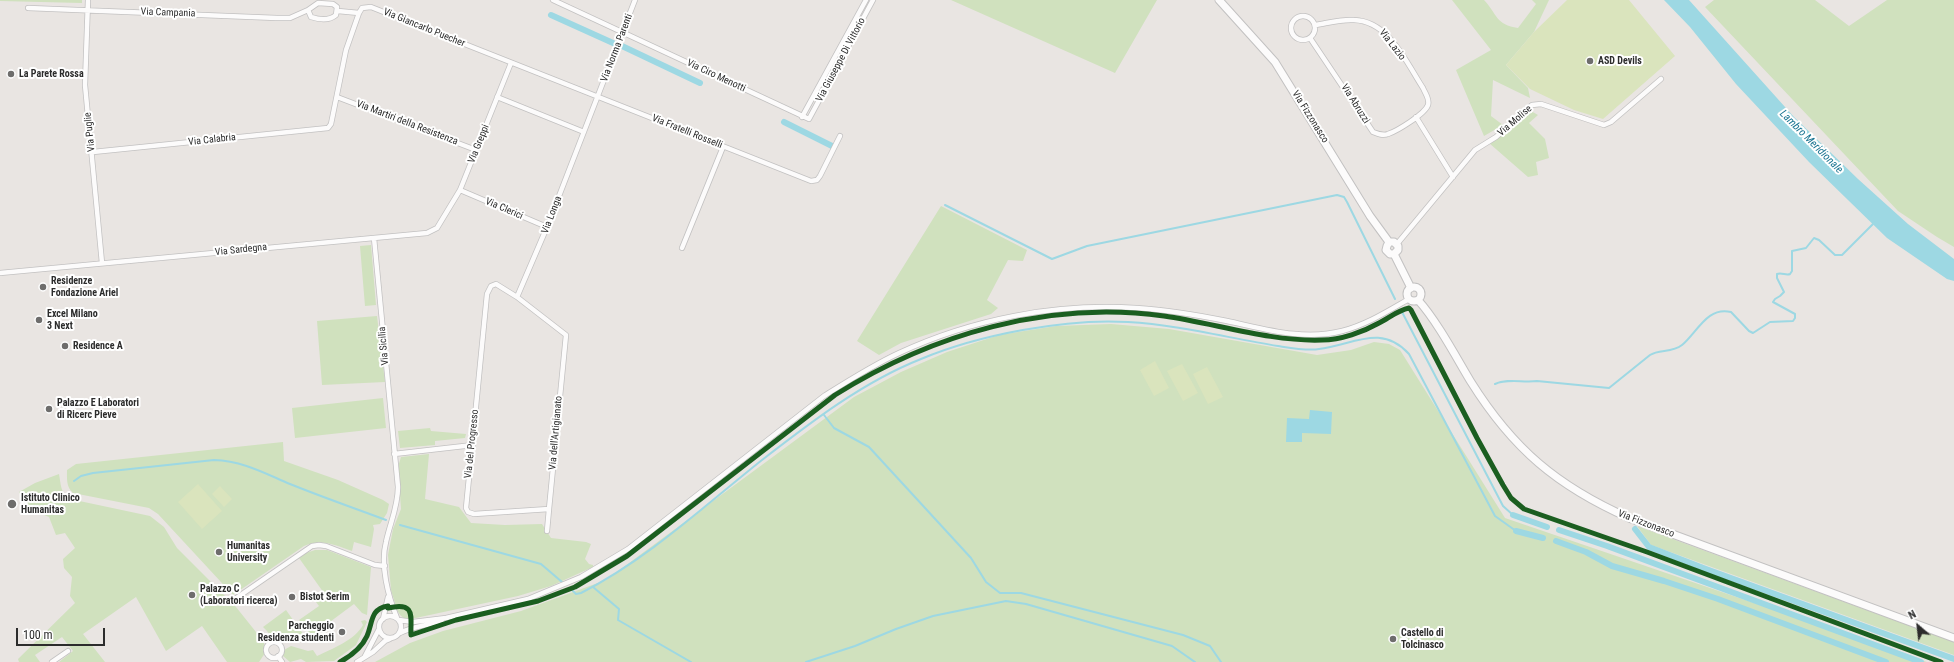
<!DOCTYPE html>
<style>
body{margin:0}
#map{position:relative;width:1954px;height:662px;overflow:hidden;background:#e9e5e2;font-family:"Roboto Condensed",sans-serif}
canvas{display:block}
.north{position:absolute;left:1898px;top:606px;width:40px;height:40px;-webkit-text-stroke:3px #fff;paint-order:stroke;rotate:332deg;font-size:11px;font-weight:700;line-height:16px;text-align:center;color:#2c2c2c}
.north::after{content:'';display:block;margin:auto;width:14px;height:18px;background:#2c2c2c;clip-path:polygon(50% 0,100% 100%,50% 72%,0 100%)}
.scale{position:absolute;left:16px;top:628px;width:89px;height:18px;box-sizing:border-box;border:2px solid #2c2c2c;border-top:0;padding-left:5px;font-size:12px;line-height:14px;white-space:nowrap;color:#2c2c2c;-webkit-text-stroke:3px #fff;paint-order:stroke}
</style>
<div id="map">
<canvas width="1954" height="662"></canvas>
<div class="north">N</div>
<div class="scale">100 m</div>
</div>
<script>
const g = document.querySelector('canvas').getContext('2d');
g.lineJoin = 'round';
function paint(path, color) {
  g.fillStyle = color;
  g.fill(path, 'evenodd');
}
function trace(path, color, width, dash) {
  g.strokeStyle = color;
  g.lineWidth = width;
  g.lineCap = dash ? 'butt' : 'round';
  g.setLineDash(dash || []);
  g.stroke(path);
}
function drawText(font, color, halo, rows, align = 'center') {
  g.font = font + ' "Roboto Condensed",sans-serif';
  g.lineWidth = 4;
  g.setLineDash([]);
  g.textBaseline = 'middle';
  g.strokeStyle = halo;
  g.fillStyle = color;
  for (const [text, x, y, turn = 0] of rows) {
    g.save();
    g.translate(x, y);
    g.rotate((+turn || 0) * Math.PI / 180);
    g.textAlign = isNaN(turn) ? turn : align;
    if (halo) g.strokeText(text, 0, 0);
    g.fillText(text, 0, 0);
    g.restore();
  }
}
paint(new Path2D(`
 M 0,0 L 82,0 L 82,3 L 0,1 Z
 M 951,0 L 1157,0 L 1115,73 Z
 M 1452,0 L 1484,0 C 1497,14 1496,25 1518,28 L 1536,4 L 1532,0 L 1549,0 L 1534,32 L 1506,65 L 1528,88 L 1530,98 L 1493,80 L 1491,116 L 1503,125 L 1484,136 L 1456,70 L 1491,50 Z
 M 1714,0 L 1815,0 L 1849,26 L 1887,0 L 1954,0 L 1954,247 L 1937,237 L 1898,211 L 1705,7 Z
 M 1531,111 L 1538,115 L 1529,123 L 1545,139 L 1549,158 L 1536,162 L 1538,175 L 1528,177 L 1489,143 Z
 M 941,206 L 1027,250 L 1023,261 L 1008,260 L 987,300 L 998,308 L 991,314 L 901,343 L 879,355 L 857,341 Z
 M 371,245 L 376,305 L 365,306 L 360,246 Z
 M 377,316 L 385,382 L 322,385 L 317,321 Z
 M 1111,324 L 1169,329 L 1317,355 L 1351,350 L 1374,342 L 1389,344 L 1400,350 L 1505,518 L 1927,662 L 375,662 L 410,643 L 443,631 L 521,611 L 606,580 L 854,397 L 901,372 L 947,352 L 999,335 L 1056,326 Z
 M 383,398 L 386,428 L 295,438 L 292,408 Z
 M 430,428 L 431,431 L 466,434 L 465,438 L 435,441 L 435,445 L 400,448 L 398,431 Z
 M 283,442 L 284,461 L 338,480 L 383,500 L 389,504 L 387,513 L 380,524 L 373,525 L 374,529 L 371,547 L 354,542 L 352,551 C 335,545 321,538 304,546 L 233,595 L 158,514 L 149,508 L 73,493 C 66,487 67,478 67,470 L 76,464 Z
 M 429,454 L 425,499 L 459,507 L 471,523 L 505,525 L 542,524 L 551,538 L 586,542 L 591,544 L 585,559 L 589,564 L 593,565 L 593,567 L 551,586 L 518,596 L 411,619 L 405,619 L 400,615 L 397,610 L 391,590 L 388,555 L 393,529 L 401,509 L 398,467 L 401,457 Z
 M 59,474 C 61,484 60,493 70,499 L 150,516 L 164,527 L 177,548 L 236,607 L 264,642 L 265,653 L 259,662 L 227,662 L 202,626 L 166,651 L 136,597 L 83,634 L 105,662 L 59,662 L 73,651 L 62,637 L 35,655 L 40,662 L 19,662 L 18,659 L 75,603 L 70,596 L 72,577 L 64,568 L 63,559 L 75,548 L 65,533 L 56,535 L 49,517 L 27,508 L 19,492 L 35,483 Z
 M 1637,526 L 1954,642 L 1954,655 L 1651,545 Z
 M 315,550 L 327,550 L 371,567 L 367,615 L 362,613 L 354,604 L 311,636 L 299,620 L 319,606 L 316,602 L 326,596 L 299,558 L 306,553 Z
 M 286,610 L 306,638 L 305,640 L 272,638 L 267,631 L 263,627 Z
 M 365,620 L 367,622 L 356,645 L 334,661 L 306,662 L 301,659 L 290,662 L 283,656 L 284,650 L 291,646 L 308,651 L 313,650 L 317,656 C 332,649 355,640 363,625 L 361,621 Z`), '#d0e1be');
paint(new Path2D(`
 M 1567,0 L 1629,0 L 1675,56 L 1603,119 L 1574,110 L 1530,89 L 1506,65 L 1534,32 Z
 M 1155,361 L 1169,388 L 1154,396 L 1140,370 Z
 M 1182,364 L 1198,393 L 1183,401 L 1167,371 Z
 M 1207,367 L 1223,397 L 1208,404 L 1193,374 Z
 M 198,484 L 222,511 L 202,529 L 178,502 Z
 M 220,486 L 232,499 L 224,507 L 212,494 Z`), '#dae4bd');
paint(new Path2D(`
 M 1664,0 L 1689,0 L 1794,117 L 1858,179 L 1908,224 L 1954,259 L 1954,281 L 1947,279 L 1887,238 L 1809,162 L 1736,84 L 1690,27 Z
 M 1310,410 L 1332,412 L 1331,434 L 1302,433 L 1302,442 L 1286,442 L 1287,418 L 1309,419 Z`), '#9dd8e3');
trace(new Path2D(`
 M 945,205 L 1052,259 L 1087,246 L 1337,195 L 1344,197 L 1347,202 L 1395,299
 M 1402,312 L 1503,506 L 1513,515
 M 1495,384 C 1508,378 1523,383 1537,381 L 1609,388 L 1650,355 C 1659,349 1672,353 1682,345 C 1697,333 1707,306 1731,312 L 1749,331 L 1753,333 L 1770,322 L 1793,321 L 1795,318 L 1795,314 L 1773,302 L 1775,299 L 1780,296 L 1784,292 L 1777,278 L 1777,274 C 1782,272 1786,276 1790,274 L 1792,271 L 1792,251 L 1806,248 L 1814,238 L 1819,240 L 1835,255 L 1842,255 L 1875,222
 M 824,415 L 834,428 L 869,447 L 971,558 L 986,582 L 1000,593 L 1021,593 L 1183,635 L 1210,646 L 1221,662
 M 74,481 L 81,476 L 93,473 L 214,460 C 243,461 264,473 290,484 C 322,497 354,508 386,520
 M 400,525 L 541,564 L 562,582
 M 593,587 L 619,609 L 618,620 L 691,662
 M 571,589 L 576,594 L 581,593 C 648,559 704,506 762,460 C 811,422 863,382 921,359 C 978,335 1066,318 1128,322 C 1179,325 1228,338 1278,346 C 1291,348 1307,351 1319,349 C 1353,345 1381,323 1409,354 L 1495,516 L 1516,531
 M 806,662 L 855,646 L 896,629 L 933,616 L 1006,601 L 1026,604 L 1172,646 L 1195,662`), '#9dd8e3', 2);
trace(new Path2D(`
 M 551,15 L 613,43
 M 622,46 L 700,83
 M 784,122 L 832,146
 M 1513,515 L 1547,527
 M 1635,529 L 1649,547 L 1706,569 L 1954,659
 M 1559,530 L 1607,546 L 1921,662
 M 1516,531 L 1543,538
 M 1556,541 L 1586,552 L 1612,566 L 1664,581 L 1718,599 L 1886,662`), '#9dd8e3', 6);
const street = new Path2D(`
 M 88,0 L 85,85 L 102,263
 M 553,0 L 809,119 L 873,0
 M 318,3 L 333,4 L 337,7 L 336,15 C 329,21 320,20 311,17 L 308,10 Z
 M 28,8 L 277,18 L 290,18 L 308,10
 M 338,11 L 359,13
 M1291 28a12 12 0 1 1 24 0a12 12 0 1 1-24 0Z
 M 1310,38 L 1373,132 C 1378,134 1383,136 1388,134 C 1397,131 1425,114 1428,105 C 1430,99 1425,93 1423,88 C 1406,62 1389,21 1354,20 C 1341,19 1328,23 1315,25
 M 337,97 L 476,150
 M 497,97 L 584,132
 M 802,117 L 866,0
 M 1416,117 L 1453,177
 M 93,152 L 328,128 L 331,124 L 346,50 L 359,13 L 362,8 L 371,7 L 811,181 L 817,180 L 820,176 L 840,136
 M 460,190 L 547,227
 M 374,238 L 398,487 C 398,507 390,523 386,542 C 380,565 388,596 397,618
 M 1397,244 L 1475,150 L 1496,137 L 1532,105 L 1541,104 L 1604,125 L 1611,122 L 1661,79
 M 682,248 L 723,147
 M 0,273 L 427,233 L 437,228 L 460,190 L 511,63
 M 517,297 L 547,227 L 635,0
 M 394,454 L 473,445
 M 547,531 L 549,509 L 566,335 L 517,297 L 496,284 L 491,286 L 487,294 L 466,508 L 468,512 L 474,514 L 549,509
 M 232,601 L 312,546 L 319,545 L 326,546 L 375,565 L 385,566
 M379 627a11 11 0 1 1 22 0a11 11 0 1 1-22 0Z
 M 383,619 L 388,597
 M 399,620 L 413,622 L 446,618 L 528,599 L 581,577 L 628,549 L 824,396 C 848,381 873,365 899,353 C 972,319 1055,303 1136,308 C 1166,310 1197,315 1227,321 C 1265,329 1303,341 1342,331 C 1366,325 1388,311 1409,299
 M 400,633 C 412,626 429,626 442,620
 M266 650a8 8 0 1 1 16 0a8 8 0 1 1-16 0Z
 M 278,656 L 282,662
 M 365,656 L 379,629
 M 52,662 L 68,651
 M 357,662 L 373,652 L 385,641 L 390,639`);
const secondary = new Path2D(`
 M 1219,0 L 1275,62 L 1370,216 L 1389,242
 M 1389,242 L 1394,242 L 1398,246 L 1398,250 L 1394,254
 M 1389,242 L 1387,246 L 1386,250 L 1390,254 L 1394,254
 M 1394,254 L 1411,288
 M1407 294a7 7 0 1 1 14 0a7 7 0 1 1-14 0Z
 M 1418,300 C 1437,321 1456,357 1471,382 C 1513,449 1557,486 1629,518 L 1954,638`);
trace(street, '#c2c1c1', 6);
trace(secondary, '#c2c1c1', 9);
trace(street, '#fcfbfb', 4.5);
trace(secondary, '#fcfbfb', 7);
trace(new Path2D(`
 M 340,662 C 351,656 362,647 367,636 C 373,622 370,609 388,606 L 388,608 C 417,601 410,618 411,635 L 456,620 L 538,601 L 575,587 L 627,556 L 835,395 C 932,334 1049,300 1164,316 C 1214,323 1271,342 1322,340 C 1341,340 1363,332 1379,323 C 1389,318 1398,310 1409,308 L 1411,310 L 1477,438 L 1503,485 L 1511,498 L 1524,509 L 1647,552 L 1941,662`), '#1b5e20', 5);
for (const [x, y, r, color] of [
 [1590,61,4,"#6e6d6c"],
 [11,74,4,"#6e6d6c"],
 [43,287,4,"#6e6d6c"],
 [39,320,4,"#6e6d6c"],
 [65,346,4,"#6e6d6c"],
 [49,409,4,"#6e6d6c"],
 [12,504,5,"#6e6d6c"],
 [219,552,4,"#6e6d6c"],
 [192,595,4,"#6e6d6c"],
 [292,597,4,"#6e6d6c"],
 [342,632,4,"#6e6d6c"],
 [1393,639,4,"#6e6d6c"]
]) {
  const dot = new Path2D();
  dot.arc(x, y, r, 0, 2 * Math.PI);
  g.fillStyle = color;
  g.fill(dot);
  trace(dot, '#fff', 1.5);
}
drawText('10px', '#2c2c2c', '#fff', [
 ["Via Campania",168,13,2],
 ["Via Giancarlo Puecher",424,28,22],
 ["Via Lazio",1392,45,52],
 ["Via Norma Parenti",617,48,-69],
 ["Via Giuseppe Di Vittorio",841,60,-62],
 ["Via Ciro Menotti",716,76,25],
 ["Via Abruzzi",1355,104,58],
 ["Via Fizzonasco",1310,117,58],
 ["Via Molise",1515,121,-41],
 ["Via Martiri della Resistenza",407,123,21],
 ["Via Puglie",90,132,-96],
 ["Via Fratelli Rosselli",687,132,22],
 ["Via Calabria",212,140,-6],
 ["Via Greppi",479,144,-68],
 ["Via Clerici",504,209,23],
 ["Via Longa",552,215,-69],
 ["Via Sardegna",241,250,-6],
 ["Via Sicilia",384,346,-95],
 ["Via dell'Artigianato",556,433,-85],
 ["Via del Progresso",472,444,-84],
 ["Via Fizzonasco",1646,524,21]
]);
drawText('bold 10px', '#2c2c2c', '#fff', [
 ["ASD Devils",1598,61],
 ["La Parete Rossa",19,74],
 ["Residenze",51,281],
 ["Fondazione Ariel",51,293],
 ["Excel Milano",47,314],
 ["3 Next",47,326],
 ["Residence A",73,346],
 ["Palazzo E Laboratori",57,403],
 ["di Ricerc Pieve",57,415],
 ["Istituto Clinico",21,498],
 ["Humanitas",21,510],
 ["Humanitas",227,546],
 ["University",227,558],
 ["Palazzo C",200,589],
 ["(Laboratori ricerca)",200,601],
 ["Bistot Serim",300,597],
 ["Parcheggio",334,626,"right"],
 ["Residenza studenti",334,638,"right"],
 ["Castello di",1401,633],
 ["Tolcinasco",1401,645]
], 'left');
drawText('italic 11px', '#1a7491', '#fff', [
 ["Lambro Meridionale",1811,142,45]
]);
</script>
